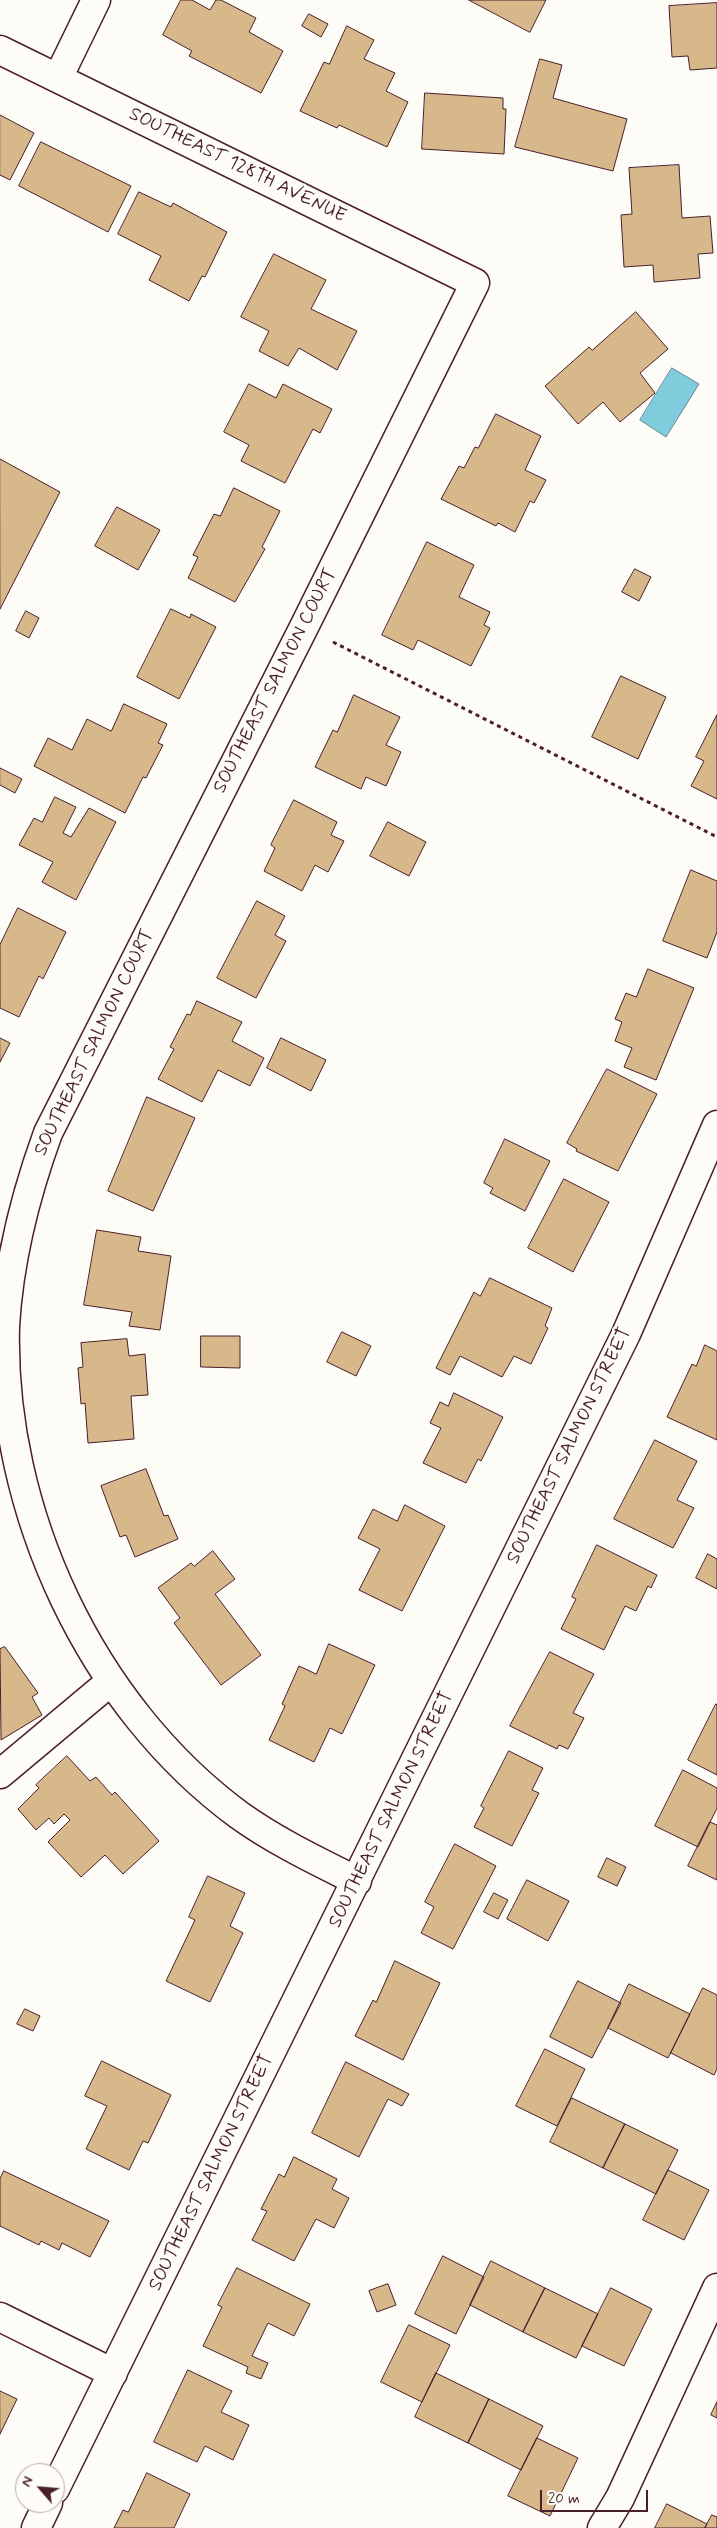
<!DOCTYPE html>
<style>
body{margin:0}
#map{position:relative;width:717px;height:2528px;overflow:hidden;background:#fdfcf7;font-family:Mynerve,sans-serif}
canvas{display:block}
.north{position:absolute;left:15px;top:2463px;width:50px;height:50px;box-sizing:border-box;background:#fdfcf7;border:1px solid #b5a4a5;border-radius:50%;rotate:297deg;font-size:14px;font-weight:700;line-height:20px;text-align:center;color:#4a1f2b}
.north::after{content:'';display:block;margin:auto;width:18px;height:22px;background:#4a1f2b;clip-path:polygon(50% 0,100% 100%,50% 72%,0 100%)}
.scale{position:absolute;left:540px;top:2490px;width:108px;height:22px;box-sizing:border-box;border:2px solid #4a1f2b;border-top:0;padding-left:6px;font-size:15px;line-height:18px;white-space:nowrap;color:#4a1f2b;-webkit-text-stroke:4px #fdfcf7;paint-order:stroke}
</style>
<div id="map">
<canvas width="717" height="2528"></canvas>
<div class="north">N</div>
<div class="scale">20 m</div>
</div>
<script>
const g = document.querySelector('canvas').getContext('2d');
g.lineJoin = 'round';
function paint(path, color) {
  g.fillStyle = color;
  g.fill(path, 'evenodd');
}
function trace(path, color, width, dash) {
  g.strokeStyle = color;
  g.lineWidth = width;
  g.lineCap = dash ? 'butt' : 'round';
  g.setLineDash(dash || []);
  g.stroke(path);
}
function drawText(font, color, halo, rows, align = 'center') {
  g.font = font + ' Mynerve,sans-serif';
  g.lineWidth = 4.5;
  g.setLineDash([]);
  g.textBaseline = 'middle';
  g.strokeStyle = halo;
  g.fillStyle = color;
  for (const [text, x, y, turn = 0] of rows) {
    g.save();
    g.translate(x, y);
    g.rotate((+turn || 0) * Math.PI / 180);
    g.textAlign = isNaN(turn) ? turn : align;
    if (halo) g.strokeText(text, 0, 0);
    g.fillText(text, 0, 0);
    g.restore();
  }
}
const water = new Path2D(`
 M 672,368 L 699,384 L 666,437 L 640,420 Z`);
paint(water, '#7eccdc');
trace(water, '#698795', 1);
const building = new Path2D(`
 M 181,0 L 192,0 L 210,10 L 216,0 L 221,0 L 256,18 L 249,32 L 283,51 L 261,93 L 189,56 L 192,51 L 163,35 Z
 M 469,0 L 546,0 L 530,32 Z
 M 717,3 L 717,68 L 690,70 L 688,56 L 672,57 L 669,6 Z
 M 309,14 L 328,24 L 321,37 L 302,26 Z
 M 347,26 L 374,40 L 364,59 L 395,73 L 386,91 L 408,102 L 387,147 L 339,125 L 337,128 L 300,111 L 324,62 L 329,64 Z
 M 540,59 L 562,65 L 553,98 L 627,119 L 613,171 L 515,147 Z
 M 425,93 L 503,98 L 503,109 L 506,109 L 504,154 L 422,149 Z
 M 0,115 L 34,133 L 10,180 L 0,175 Z
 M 41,142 L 131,186 L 108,232 L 19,186 Z
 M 679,165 L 682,218 L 710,216 L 713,253 L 698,254 L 700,278 L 654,282 L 653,265 L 624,267 L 621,215 L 632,214 L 629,168 Z
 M 139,192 L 171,207 L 173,203 L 227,232 L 205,277 L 202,276 L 189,301 L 149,280 L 161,256 L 118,234 Z
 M 274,254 L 326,280 L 311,309 L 357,331 L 337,370 L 299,348 L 288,366 L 259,351 L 269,331 L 241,317 Z
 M 636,312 L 668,349 L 640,373 L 655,393 L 620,422 L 603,402 L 578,424 L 545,386 L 589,347 L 592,350 Z
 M 249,384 L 276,398 L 283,384 L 332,409 L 320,433 L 313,429 L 285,483 L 241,461 L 249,445 L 224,432 Z
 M 496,414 L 541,436 L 525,470 L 546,480 L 534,503 L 530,501 L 515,532 L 498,523 L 496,526 L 441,499 L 459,466 L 464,468 L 475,447 L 478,448 Z
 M 0,459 L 60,492 L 0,609 Z
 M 234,488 L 280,511 L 262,547 L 265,549 L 235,602 L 188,578 L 198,557 L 193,555 L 214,514 L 220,516 Z
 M 117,507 L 160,530 L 138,570 L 95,546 Z
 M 427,542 L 474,565 L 459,597 L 490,612 L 484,625 L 490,628 L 471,666 L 418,640 L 413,650 L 382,635 Z
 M 635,569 L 651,577 L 639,601 L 622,592 Z
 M 171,609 L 190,618 L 191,614 L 216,627 L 179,699 L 137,677 Z
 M 26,611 L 39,618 L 29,638 L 16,631 Z
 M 621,676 L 666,697 L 638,759 L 592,737 Z
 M 354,695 L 400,717 L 386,745 L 401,752 L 386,786 L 366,777 L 361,789 L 315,767 L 333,730 L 337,732 Z
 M 124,704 L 167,724 L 158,743 L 163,745 L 146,778 L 143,777 L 125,813 L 34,766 L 48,738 L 72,750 L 87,719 L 111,731 Z
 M 717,715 L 717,799 L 691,786 L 704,761 L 696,757 Z
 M 0,768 L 22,779 L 15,793 L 0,785 Z
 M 55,797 L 76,807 L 63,833 L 71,837 L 89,808 L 116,822 L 76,900 L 42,882 L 53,862 L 19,845 L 34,818 L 42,822 Z
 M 294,800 L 337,822 L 331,835 L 344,841 L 328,872 L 315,865 L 302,891 L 264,871 L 275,848 L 271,845 Z
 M 388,822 L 426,842 L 409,876 L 370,856 Z
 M 691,870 L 717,881 L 717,932 L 707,958 L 663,941 Z
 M 257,901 L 285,916 L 275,935 L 286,941 L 256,998 L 217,978 Z
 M 18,908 L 66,932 L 43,979 L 39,976 L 19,1017 L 0,1008 L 0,945 Z
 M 648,969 L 694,988 L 656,1080 L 624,1067 L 632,1048 L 615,1041 L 622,1022 L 615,1019 L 626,993 L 636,997 Z
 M 197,1001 L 242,1022 L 232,1041 L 264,1058 L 250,1086 L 218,1070 L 202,1102 L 158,1079 L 174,1049 L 170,1047 L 187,1014 L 190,1015 Z
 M 0,1038 L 10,1043 L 0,1062 Z
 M 281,1038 L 326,1060 L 311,1091 L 267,1068 Z
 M 607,1069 L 657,1094 L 618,1171 L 576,1151 L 577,1149 L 567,1143 Z
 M 147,1097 L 195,1118 L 153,1211 L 108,1191 Z
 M 505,1139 L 550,1161 L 525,1211 L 490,1193 L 493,1188 L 484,1183 Z
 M 564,1179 L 609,1202 L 573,1272 L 528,1248 Z
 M 97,1230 L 141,1237 L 138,1251 L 171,1256 L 160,1330 L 129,1326 L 132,1312 L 84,1305 Z
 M 490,1278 L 552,1308 L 545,1326 L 548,1328 L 531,1364 L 514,1356 L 502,1377 L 460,1356 L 450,1375 L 436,1368 L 474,1292 L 480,1296 Z
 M 342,1332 L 371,1346 L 356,1376 L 327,1362 Z
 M 201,1336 L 240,1336 L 240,1368 L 201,1367 Z
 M 127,1339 L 129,1356 L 145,1354 L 148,1395 L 131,1396 L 134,1439 L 88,1443 L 85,1403 L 81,1404 L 78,1368 L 83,1367 L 81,1343 Z
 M 705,1345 L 717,1351 L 717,1440 L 667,1417 L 692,1364 L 696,1366 Z
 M 454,1393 L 503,1417 L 481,1461 L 478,1459 L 466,1483 L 423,1463 L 441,1428 L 430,1423 L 440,1402 L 448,1406 Z
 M 655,1440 L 697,1461 L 677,1500 L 694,1508 L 673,1548 L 614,1519 Z
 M 146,1469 L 164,1516 L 168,1515 L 178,1539 L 135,1557 L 126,1535 L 120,1537 L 101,1486 Z
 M 405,1505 L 445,1526 L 402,1611 L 359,1590 L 380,1549 L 358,1538 L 373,1509 L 397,1521 Z
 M 597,1545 L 657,1575 L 651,1588 L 648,1586 L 636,1611 L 625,1606 L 604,1650 L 561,1629 L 576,1599 L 572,1597 Z
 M 213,1551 L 235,1579 L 215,1594 L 261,1655 L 221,1685 L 174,1623 L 180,1618 L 158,1588 L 191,1563 L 194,1566 Z
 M 708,1554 L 717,1559 L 717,1589 L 696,1578 Z
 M 329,1644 L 375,1665 L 342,1734 L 330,1728 L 314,1762 L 269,1740 L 285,1706 L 282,1704 L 299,1666 L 316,1674 Z
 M 5,1647 L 38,1693 L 32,1697 L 42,1715 L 1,1740 L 0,1649 Z
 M 550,1652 L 594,1674 L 573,1713 L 584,1718 L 568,1749 L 559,1745 L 557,1749 L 510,1726 Z
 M 716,1704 L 717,1705 L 717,1775 L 688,1760 Z
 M 509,1751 L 543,1768 L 532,1790 L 539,1793 L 512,1846 L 474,1827 L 484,1808 L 481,1806 Z
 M 67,1756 L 90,1781 L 96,1777 L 112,1795 L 115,1792 L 159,1841 L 123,1874 L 105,1855 L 81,1877 L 48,1842 L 70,1820 L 64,1814 L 54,1824 L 49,1818 L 36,1830 L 18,1809 L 39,1788 L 36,1785 Z
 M 683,1770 L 717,1788 L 717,1808 L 698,1847 L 655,1826 Z
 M 710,1822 L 717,1825 L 717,1880 L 688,1866 Z
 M 455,1844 L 496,1866 L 453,1949 L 421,1933 L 434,1907 L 425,1902 Z
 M 607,1858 L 626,1867 L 617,1886 L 598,1877 Z
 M 208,1876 L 245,1893 L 230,1926 L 243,1933 L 210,2002 L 166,1981 L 195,1920 L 189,1917 Z
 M 527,1880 L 569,1901 L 548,1941 L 507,1919 Z
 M 494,1893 L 508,1900 L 498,1919 L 484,1912 Z
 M 395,1961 L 440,1983 L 403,2060 L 355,2036 L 373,2000 L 376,2002 Z
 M 578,1981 L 621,2003 L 592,2058 L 550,2037 Z
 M 629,1984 L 690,2014 L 668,2058 L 608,2028 Z
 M 703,1988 L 717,1995 L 717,2069 L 714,2075 L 671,2053 Z
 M 25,2009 L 40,2016 L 33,2031 L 17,2024 Z
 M 545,2049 L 585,2069 L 557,2126 L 516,2106 Z
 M 102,2061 L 171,2095 L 148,2143 L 143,2141 L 129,2170 L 86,2149 L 107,2106 L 85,2096 Z
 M 346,2062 L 409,2094 L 402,2106 L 388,2099 L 359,2157 L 312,2133 Z
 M 572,2098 L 625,2124 L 603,2168 L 550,2142 Z
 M 625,2124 L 678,2150 L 656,2194 L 603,2168 Z
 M 294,2157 L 337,2179 L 332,2189 L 349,2198 L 334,2228 L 316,2219 L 294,2261 L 252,2240 L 267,2211 L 261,2209 L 279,2174 L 284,2177 Z
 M 668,2170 L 709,2190 L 684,2240 L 643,2220 Z
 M 4,2171 L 109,2221 L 90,2257 L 62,2243 L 59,2250 L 41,2241 L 39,2245 L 0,2226 L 0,2179 Z
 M 443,2256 L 484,2277 L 456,2334 L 415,2314 Z
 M 491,2261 L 545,2288 L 523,2332 L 470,2305 Z
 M 237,2268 L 310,2304 L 294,2336 L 268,2323 L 252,2356 L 268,2363 L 261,2379 L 246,2373 L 248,2367 L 203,2346 L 222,2307 L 218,2305 Z
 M 388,2284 L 396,2305 L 377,2312 L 369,2291 Z
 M 545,2288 L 598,2314 L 576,2358 L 523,2332 Z
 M 611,2288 L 652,2309 L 624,2366 L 582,2346 Z
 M 409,2325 L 450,2345 L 422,2402 L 381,2382 Z
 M 188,2370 L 232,2391 L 221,2412 L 249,2425 L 233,2460 L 205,2446 L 197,2462 L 154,2442 Z
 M 436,2373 L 489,2399 L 468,2443 L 415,2417 Z
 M 0,2391 L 17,2399 L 0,2434 Z
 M 489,2399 L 543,2426 L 521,2470 L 468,2443 Z
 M 717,2402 L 717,2418 L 711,2415 Z
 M 537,2438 L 578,2458 L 550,2516 L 508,2496 Z
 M 147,2473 L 190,2494 L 174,2528 L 114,2528 L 123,2510 L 128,2512 Z
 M 667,2504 L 707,2524 L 705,2528 L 655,2528 Z
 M 712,2515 L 717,2517 L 717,2528 L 705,2528 Z`);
paint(building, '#d6b88a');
trace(building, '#4a1f2b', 1);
const minor = new Path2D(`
 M 0,50 L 475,283 L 304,627 L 48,1133 C 25,1196 9,1259 5,1326 C 0,1511 91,1706 239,1815 C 275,1841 317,1861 357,1881
 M 58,78 L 96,0
 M 0,1774 L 110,1682
 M 0,2317 L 113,2373
 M 55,2489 L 626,1334 L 717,1125
 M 36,2528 L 48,2503
 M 602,2528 L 620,2498 L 717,2288`);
trace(minor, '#4a1f2b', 31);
trace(new Path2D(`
 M 333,642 L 717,837`), '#4a1f2b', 3, [4, 4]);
trace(minor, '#fdfcf7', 28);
drawText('19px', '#4a1f2b', '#fdfcf7', [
 ["SOUTHEAST 128TH AVENUE",237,166,26],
 ["SOUTHEAST SALMON COURT",276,681,-63],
 ["SOUTHEAST SALMON COURT",95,1043,-64],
 ["SOUTHEAST SALMON STREET",570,1446,-64],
 ["SOUTHEAST SALMON STREET",392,1810,-64],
 ["SOUTHEAST SALMON STREET",212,2173,-64]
]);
</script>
